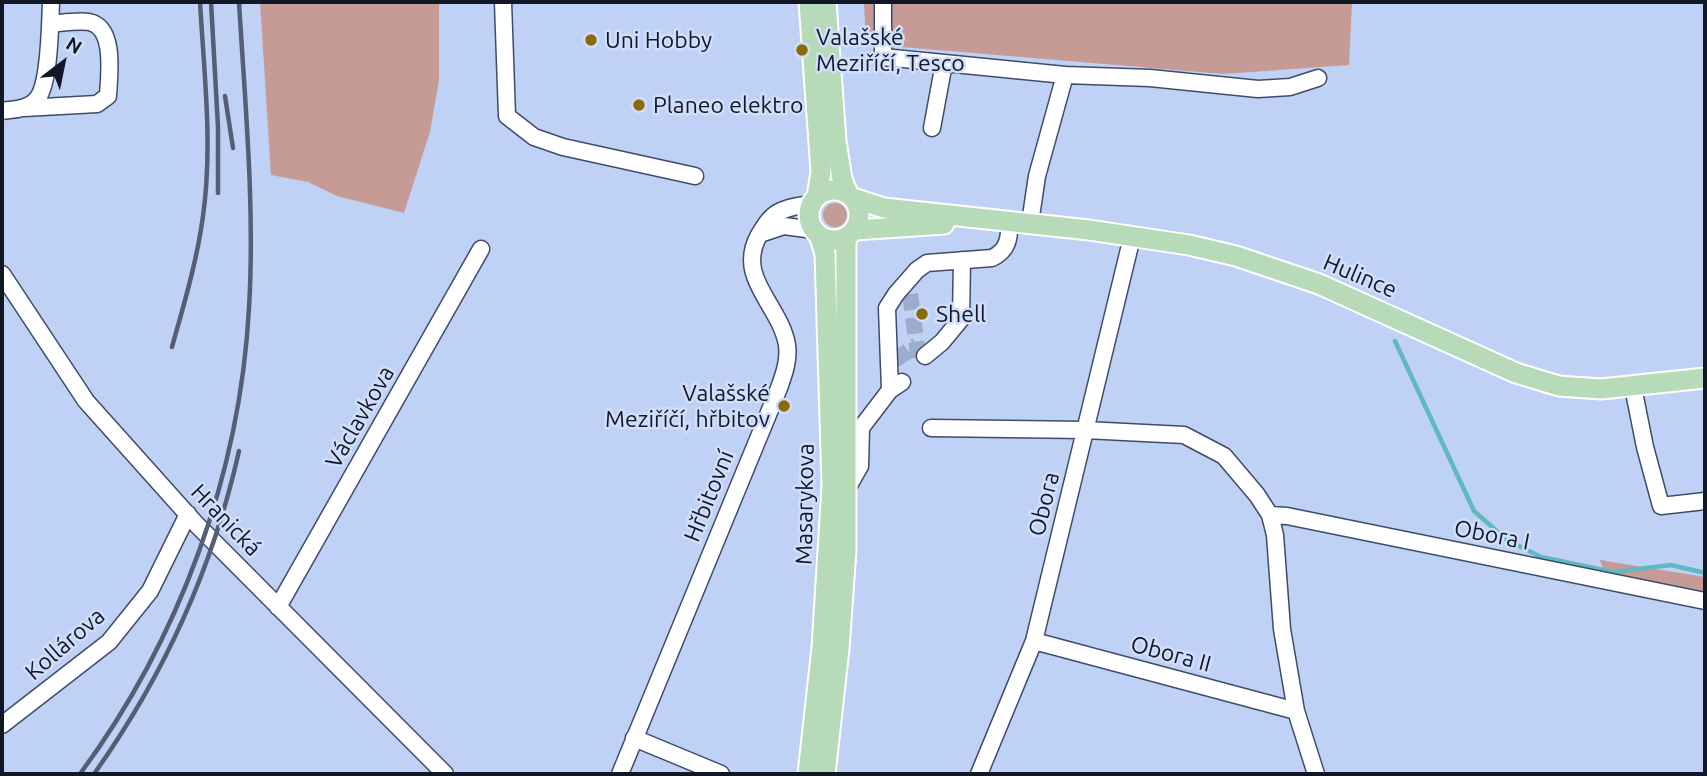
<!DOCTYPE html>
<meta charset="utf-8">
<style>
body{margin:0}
#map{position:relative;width:1707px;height:776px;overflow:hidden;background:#c0d1f6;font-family:Ubuntu,sans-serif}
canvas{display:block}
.frame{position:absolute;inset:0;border:4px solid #111724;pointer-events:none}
.north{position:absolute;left:28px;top:28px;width:70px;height:70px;-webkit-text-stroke:5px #d0defc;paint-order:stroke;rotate:32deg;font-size:19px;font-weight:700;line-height:28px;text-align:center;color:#111724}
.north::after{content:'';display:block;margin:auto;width:24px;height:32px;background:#111724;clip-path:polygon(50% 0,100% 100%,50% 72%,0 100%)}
</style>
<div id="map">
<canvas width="1707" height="776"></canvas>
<div class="frame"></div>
<div class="north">N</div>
</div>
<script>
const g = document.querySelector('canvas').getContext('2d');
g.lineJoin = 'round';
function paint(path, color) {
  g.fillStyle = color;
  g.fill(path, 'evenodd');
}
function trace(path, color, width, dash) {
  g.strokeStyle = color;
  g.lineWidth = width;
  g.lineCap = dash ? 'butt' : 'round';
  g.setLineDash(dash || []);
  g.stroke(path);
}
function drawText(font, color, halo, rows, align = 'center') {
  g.font = font + ' Ubuntu,sans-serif';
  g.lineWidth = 5;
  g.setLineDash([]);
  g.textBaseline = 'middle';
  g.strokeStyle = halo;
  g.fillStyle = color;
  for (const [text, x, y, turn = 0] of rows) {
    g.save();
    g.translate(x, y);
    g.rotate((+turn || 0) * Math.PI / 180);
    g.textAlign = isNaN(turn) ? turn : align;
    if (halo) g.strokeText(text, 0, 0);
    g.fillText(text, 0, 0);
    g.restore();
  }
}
paint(new Path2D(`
 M 260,2 L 439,2 L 439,80 L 430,132 L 404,213 L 337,196 L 308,182 L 271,175 Z
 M 864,2 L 1352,2 L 1349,65 L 1223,74 L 866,44 Z
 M823 215a12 12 0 1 1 24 0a12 12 0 1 1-24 0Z
 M 1600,560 L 1705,577 L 1705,599 L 1608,582 Z`), '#c69b96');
trace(new Path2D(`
 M 1395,341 L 1474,511 L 1507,540 L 1541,557 L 1613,572 L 1671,565 L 1705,573`), '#60b8c3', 4.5);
trace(new Path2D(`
 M 910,294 L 919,362
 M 895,360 L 917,345`), '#9daccc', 16, [16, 8]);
const minor = new Path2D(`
 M 503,2 L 507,116 L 534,137 L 563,147 L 695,176
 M 883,2 L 883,57 L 944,63 L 932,128
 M 944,63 L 1065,75 L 1037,176 L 1030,223
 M 1065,75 L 1150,78 L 1258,89 L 1290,87 L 1318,78
 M 24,108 L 97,104 L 108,96 C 109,76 116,27 89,22 C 77,20 62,23 50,24
 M 2,111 C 14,109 28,110 37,99 C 50,84 50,23 51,2
 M 760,234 L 784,226 L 814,230
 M 2,274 L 86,401 L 197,525 L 445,774
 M 925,356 L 942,342 L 961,319 L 962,260
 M 1633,387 L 1645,447 L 1661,506 L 1705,501
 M 890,390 L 887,308 L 896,294 L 917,270 L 927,263 L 992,258 C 1009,250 1009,237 1010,221
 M 931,428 L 1085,430 L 1184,435 L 1224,456 L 1257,495 L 1270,515 L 1275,535 L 1282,629 L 1296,711 L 1316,774
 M 848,487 L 860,466 L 861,428 L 890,390 L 902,382
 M 1270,515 L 1287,516 L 1705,601
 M 278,607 L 481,249
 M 1034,641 L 1296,711
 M 2,725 L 109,642 L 150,591 L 188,514
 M 634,738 L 721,774
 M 620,774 L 779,388 C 784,374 789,361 787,345 C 780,304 735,278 759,235 C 765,225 770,216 781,211 C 791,206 802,206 812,203
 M 979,774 L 1034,641 L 1132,237`);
const major = new Path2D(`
 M 809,2 L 821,172 L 817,197
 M 826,2 L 836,141 L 842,179 L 848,194
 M809 215a25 25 0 1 1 50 0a25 25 0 1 1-50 0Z
 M 853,198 L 884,208 L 1089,230 L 1189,245 L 1236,256 L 1319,284 L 1516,373 L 1559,386 L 1601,389 L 1705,378
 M 855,230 L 944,224
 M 808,774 L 822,647 L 832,486 L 825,254 L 819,235
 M 825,774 L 839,649 L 846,550 L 846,238`);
trace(minor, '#3e4c6b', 19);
trace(major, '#fff', 23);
trace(minor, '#fff', 16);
trace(major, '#b7dab9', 19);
trace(new Path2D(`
 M 211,2 L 218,127 L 218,193
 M 225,96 L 233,148
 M 172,347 C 184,304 197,261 203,216 C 213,145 204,73 200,2
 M 80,774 C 179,640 240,475 249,308 C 255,206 245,104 239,2
 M 94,774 C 163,677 213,567 239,451`), '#545e74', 4.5);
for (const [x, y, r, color] of [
 [591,40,7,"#8b6a0a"],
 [802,50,7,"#8b6a0a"],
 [639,105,7,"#8b6a0a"],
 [922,314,7,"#8b6a0a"],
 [784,406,7,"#8b6a0a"]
]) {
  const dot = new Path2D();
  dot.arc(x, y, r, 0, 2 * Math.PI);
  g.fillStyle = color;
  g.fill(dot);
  trace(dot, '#d0defc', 2.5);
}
drawText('23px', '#111724', '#d0defc', [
 ["Valašské",816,37],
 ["Meziříčí, Tesco",816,63],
 ["Uni Hobby",605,40],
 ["Planeo elektro",653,105],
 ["Shell",936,314],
 ["Valašské",770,393,"right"],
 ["Meziříčí, hřbitov",770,419,"right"]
], 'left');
drawText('23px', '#111724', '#d0defc', [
 ["Hulince",1360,276,23],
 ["Václavkova",360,417,-60],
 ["Hřbitovní",709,496,-68],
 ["Masarykova",805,504,-89],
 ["Obora",1044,504,-76],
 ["Hranická",226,520,46],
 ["Obora I",1492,535,11],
 ["Kollárova",65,644,-41],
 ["Obora II",1171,654,15]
]);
</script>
